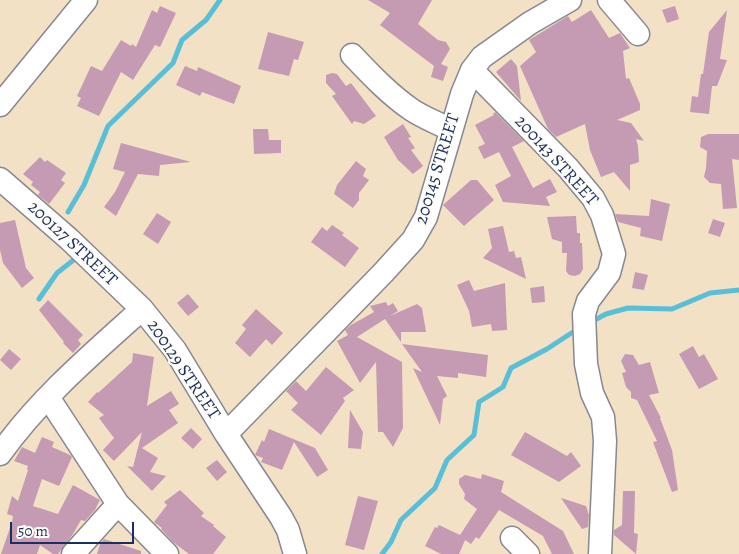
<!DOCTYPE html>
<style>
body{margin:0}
#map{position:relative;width:739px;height:554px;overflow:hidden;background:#f3e1c6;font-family:Alegreya,serif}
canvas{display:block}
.scale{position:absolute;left:10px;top:522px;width:124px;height:22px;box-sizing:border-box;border:2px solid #1b2f5e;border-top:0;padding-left:6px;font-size:15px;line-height:18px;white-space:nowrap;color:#1b2f5e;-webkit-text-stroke:4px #fdfcf7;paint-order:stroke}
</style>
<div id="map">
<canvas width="739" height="554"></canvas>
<div class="scale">50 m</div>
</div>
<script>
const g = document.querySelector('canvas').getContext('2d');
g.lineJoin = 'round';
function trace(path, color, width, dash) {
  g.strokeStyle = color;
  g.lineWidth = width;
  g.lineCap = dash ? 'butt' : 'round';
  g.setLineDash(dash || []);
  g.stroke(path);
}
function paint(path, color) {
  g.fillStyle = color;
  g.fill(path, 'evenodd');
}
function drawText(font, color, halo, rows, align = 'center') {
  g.font = font + ' Alegreya,serif';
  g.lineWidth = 4;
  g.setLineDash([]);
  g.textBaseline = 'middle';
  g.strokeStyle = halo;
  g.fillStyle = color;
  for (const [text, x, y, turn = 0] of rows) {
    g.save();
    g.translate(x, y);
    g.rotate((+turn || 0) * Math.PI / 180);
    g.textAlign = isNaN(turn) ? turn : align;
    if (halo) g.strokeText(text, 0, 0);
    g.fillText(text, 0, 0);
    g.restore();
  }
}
trace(new Path2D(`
 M 68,212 L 84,185 L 108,126 L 173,63 L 182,40 L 206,20 L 220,0
 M 39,299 L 57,273 L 76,258
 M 591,322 L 606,314 L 628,308 L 672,309 L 710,293 L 739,290
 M 382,554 L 391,542 L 401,520 L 435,488 L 447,460 L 474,435 L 479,402 L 503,387 L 511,368 L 547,349 L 579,328`), '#59bfd7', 5);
paint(new Path2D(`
 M 368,0 L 432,0 L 418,24 L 438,40 L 446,42 L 450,49 L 441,64 L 448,67 L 443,81 L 431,77 L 434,66 L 380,25 L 390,13 Z
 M 160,6 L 176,13 L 160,47 L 155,45 L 133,80 L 121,72 L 99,116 L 77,106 L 81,98 L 77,96 L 91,66 L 102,71 L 121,40 L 131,46 L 132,44 L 136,47 L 152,10 L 157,13 Z
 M 675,6 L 679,19 L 667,23 L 662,10 Z
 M 591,10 L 609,38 L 620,33 L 630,48 L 623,51 L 626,79 L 629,78 L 640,104 L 640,110 L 617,120 L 631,123 L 644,141 L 636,139 L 638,146 L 639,162 L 630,165 L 630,191 L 614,172 L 601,177 L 590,150 L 585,124 L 556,137 L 548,129 L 520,66 L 536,52 L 529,40 L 568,16 L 572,22 Z
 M 727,10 L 720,59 L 727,60 L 717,86 L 712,86 L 709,114 L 690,112 L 692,96 L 698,97 L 701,74 L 703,74 L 709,32 Z
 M 268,32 L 304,42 L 298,60 L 294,59 L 289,76 L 258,69 Z
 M 511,59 L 517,66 L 521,101 L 496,72 Z
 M 185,66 L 197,71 L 198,67 L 241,86 L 234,104 L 202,92 L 200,96 L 176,85 Z
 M 332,73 L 337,74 L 346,86 L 351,83 L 376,116 L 364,124 L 354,121 L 352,124 L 332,96 L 336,94 L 326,83 L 326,75 Z
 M 495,112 L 524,141 L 512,147 L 533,188 L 550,179 L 557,192 L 546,197 L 550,206 L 503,202 L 495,185 L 511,176 L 499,152 L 484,159 L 478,147 L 485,144 L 475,125 L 494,115 L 493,114 Z
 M 403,124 L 411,137 L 408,138 L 415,148 L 411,150 L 423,166 L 413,174 L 398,160 L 384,137 Z
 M 253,129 L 268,129 L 269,140 L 281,140 L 281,153 L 254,154 Z
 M 708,134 L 739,134 L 739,160 L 732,159 L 737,208 L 723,209 L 721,184 L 710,183 L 704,177 L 706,168 L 707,151 L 700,147 L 701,137 Z
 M 121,143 L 191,162 L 160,165 L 159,176 L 138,174 L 116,216 L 104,207 L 115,192 L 125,172 L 113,169 Z
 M 40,157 L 45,162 L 47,160 L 66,173 L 61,180 L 65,183 L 49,204 L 38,195 L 40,192 L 31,185 L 33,182 L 23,174 Z
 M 356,161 L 366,169 L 363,176 L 369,180 L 359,193 L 359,200 L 353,208 L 334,194 L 337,185 Z
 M 471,180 L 477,180 L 494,200 L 464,226 L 443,205 Z
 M 651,199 L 670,204 L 662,241 L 640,236 L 641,228 L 618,222 L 615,214 L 649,216 Z
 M 157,213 L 171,222 L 158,244 L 143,234 Z
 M 576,216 L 577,233 L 580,233 L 580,243 L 582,243 L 583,269 L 580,274 L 575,276 L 569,275 L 566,271 L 567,253 L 562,253 L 562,242 L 552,239 L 547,217 Z
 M 713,219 L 725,223 L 720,237 L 708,233 Z
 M 15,220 L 26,268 L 34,278 L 22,288 L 3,263 L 0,250 L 0,223 Z
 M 332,225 L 344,233 L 342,235 L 359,248 L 345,267 L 311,242 L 322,227 L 327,231 Z
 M 503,226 L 509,252 L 514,251 L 516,258 L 521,257 L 526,279 L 483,258 L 492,248 L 488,229 Z
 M 635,272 L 648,275 L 644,290 L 632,288 Z
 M 469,280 L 474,291 L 505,283 L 507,330 L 492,331 L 491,324 L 472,327 L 469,311 L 457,285 Z
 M 544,286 L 545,302 L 532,303 L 530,288 Z
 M 188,294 L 199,307 L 188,316 L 177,303 Z
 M 48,300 L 83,335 L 78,340 L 81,344 L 73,353 L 63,343 L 64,342 L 39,310 Z
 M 386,302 L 388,306 L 393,303 L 398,311 L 390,316 L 417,304 L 422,308 L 426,332 L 401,332 L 401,342 L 385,319 L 357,337 L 402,362 L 403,428 L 393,447 L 383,432 L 378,432 L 376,362 L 360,383 L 337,341 L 348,335 L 345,330 L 351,325 L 374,312 L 370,306 Z
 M 256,309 L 283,333 L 272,345 L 266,339 L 250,357 L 235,343 L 246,329 L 242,325 Z
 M 402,344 L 488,355 L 486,377 L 458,373 L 458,378 L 437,376 L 447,396 L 443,399 L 440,425 L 413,368 L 422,372 Z
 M 693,346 L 699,357 L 704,354 L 718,379 L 699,389 L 679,354 Z
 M 9,349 L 21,359 L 11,370 L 0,360 Z
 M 133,353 L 154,357 L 147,406 L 171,391 L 179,404 L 169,410 L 178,423 L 142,448 L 158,458 L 150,472 L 166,476 L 152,491 L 127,466 L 133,467 L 142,432 L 114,461 L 103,450 L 114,438 L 99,418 L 104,415 L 88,402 L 97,392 L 98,393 L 132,362 Z
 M 625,354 L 633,355 L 639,365 L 650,362 L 659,393 L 649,395 L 661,418 L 660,418 L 672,450 L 678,490 L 672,492 L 653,442 L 657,441 L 637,400 L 631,398 L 631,392 L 626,387 L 622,373 L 626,372 L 621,361 Z
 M 326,367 L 354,390 L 343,398 L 345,401 L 321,435 L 291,410 L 298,403 L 286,391 L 296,381 L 306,391 Z
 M 350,410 L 363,432 L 361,449 L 348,448 Z
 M 191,428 L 202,439 L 193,449 L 181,438 Z
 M 269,429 L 315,448 L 328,470 L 317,477 L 294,442 L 282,470 L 261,462 L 263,458 L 255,455 L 262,440 L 264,442 Z
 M 525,432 L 567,456 L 571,452 L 581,466 L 559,482 L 511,455 Z
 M 42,437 L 54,442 L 52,447 L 70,455 L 72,457 L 59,486 L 42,479 L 33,506 L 58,514 L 73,485 L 100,500 L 95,510 L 85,521 L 81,520 L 73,534 L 58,554 L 53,554 L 40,545 L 37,554 L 1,554 L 12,522 L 13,516 L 7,514 L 12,496 L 18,501 L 28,470 L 27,469 L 28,466 L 14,461 L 22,447 L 35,453 Z
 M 217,460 L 227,472 L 217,481 L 206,468 Z
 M 482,474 L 504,481 L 501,492 L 563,531 L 574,554 L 552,554 L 543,536 L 499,510 L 479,539 L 476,537 L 471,544 L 465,540 L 459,554 L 441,554 L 425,546 L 435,527 L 437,528 L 439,525 L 460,535 L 477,509 L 464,499 L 465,494 L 459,484 L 459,479 L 465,475 L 481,479 Z
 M 180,490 L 204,513 L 201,516 L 214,525 L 213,526 L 226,537 L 213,554 L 189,554 L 173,542 L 161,529 L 162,528 L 154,522 L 167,505 L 164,502 Z
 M 623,491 L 635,491 L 634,533 L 638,534 L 636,554 L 614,535 L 614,530 L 622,525 Z
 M 358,496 L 378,501 L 364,550 L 345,545 Z
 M 561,498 L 586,506 L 589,515 L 588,527 L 582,529 Z
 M 104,539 L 141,551 L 141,554 L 97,554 L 100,544 Z`), '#c59ab3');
const minor = new Path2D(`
 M 609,0 L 638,34
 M 352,55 C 371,75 390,95 412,110 C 424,118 438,123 451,130
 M 472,70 L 568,168 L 593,198 L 602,215 L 614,254 L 609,273 L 588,301 L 584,314 L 586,364 L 592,393 L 603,417 L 605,441 L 600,554
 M 0,105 L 86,0
 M 0,179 L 69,239 L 142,309 L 175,350 L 226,434 L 281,517 L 288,530 L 295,554
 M 48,397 L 118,504 L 167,554
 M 226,434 L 383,273 L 413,240 L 426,217 L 462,94 L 472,70 L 482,57 L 530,23 L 570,0
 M 0,454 C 39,399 92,354 142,309
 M 512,538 L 528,554
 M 73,554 L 118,504`);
trace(minor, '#878892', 25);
trace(minor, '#fff', 22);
drawText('18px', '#1b2f5e', '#fdfcf7', [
 ["200143 STREET",556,161,48],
 ["200145 STREET",438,169,-73],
 ["200127 STREET",72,244,43],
 ["200129 STREET",183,370,56]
]);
</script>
